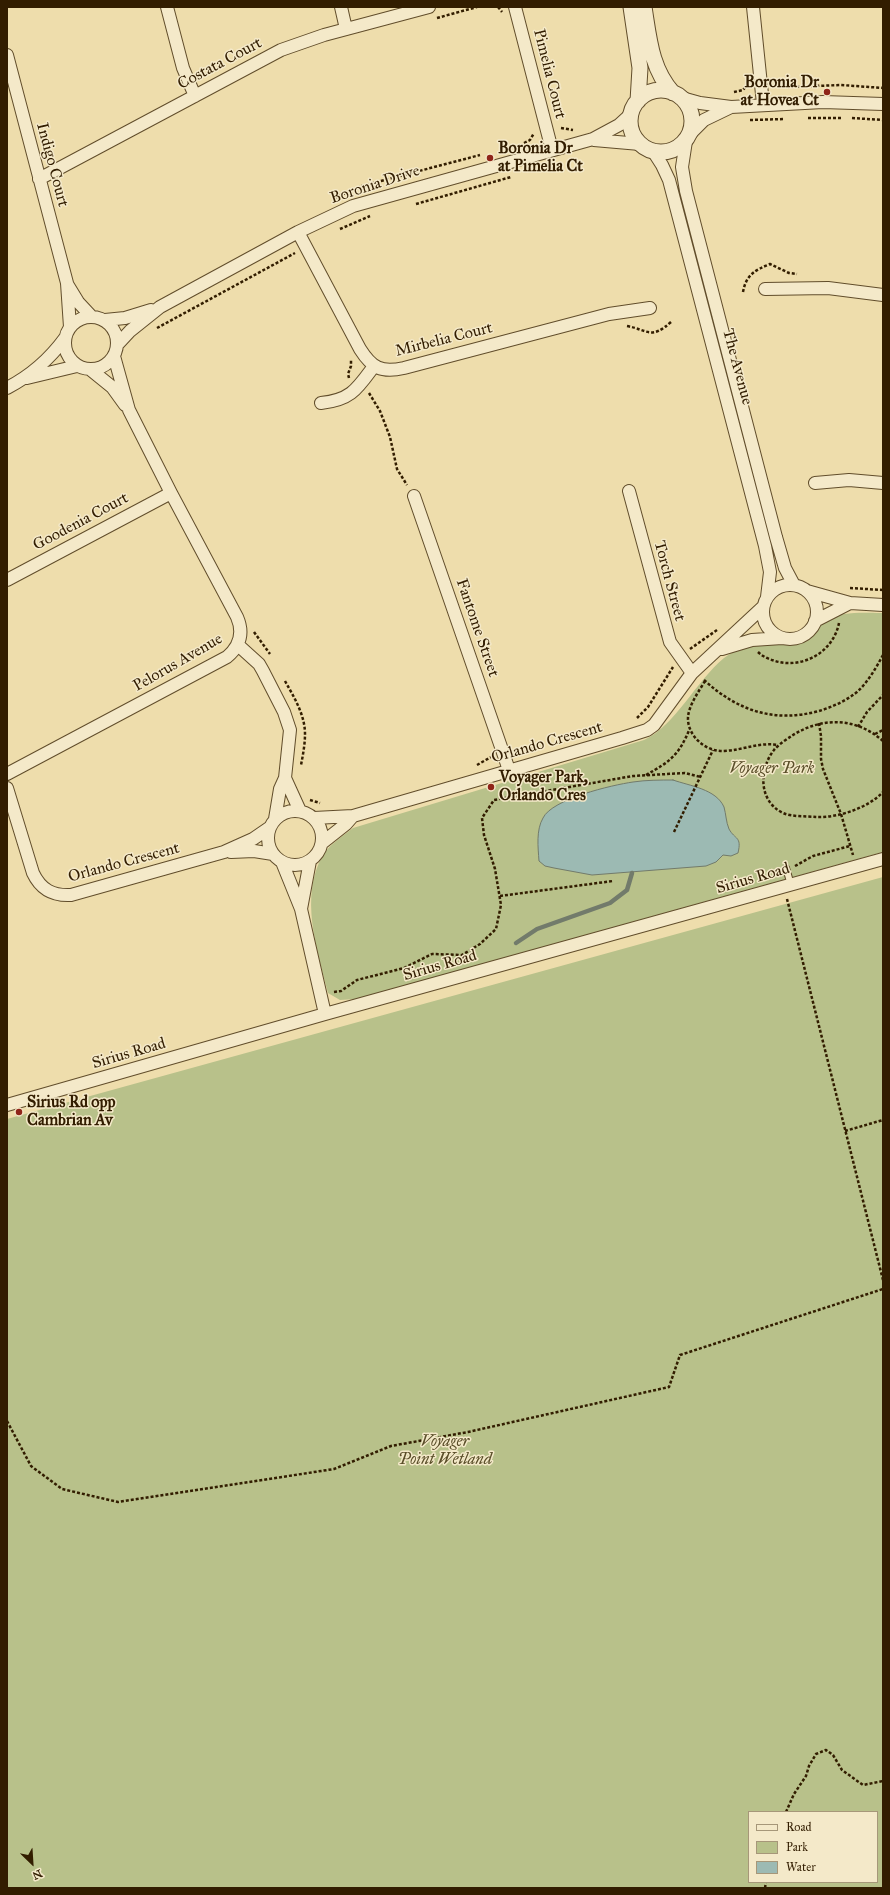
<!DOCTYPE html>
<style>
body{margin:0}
#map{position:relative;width:890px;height:1895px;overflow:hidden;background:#eeddac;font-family:"IM FELL Great Primer",serif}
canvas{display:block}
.frame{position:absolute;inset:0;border:8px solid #321d00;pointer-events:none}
.legend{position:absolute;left:748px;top:1811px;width:130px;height:72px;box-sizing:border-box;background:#f4e9c9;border:1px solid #a69779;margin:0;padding:5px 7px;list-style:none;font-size:12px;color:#321d00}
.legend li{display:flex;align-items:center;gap:8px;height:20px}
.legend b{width:20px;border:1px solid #a69779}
.north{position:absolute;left:12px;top:1843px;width:40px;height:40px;-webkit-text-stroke:3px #f4e9c9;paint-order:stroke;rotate:155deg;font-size:11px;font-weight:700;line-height:16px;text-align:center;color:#321d00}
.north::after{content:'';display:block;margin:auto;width:14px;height:18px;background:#321d00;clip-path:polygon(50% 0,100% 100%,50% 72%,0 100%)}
</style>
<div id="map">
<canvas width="890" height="1895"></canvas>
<div class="frame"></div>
<ul class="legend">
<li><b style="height:5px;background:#f4e9c9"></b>Road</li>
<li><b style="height:11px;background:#b8c18a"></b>Park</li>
<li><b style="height:11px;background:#9cbab3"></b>Water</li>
</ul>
<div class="north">N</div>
</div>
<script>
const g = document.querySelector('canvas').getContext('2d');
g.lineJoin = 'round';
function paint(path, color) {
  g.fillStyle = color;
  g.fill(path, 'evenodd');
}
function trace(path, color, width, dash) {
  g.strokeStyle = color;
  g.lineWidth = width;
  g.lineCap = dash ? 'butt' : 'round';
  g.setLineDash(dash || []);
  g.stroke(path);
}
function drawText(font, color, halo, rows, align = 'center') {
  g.font = font + ' "IM FELL Great Primer",serif';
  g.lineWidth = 3;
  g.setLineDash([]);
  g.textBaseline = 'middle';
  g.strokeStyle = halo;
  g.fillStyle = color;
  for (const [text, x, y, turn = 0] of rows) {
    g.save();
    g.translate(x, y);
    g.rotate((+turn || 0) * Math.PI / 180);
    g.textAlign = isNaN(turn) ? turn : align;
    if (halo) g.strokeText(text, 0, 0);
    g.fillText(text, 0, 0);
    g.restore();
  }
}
paint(new Path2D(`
 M 881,613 L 883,613 L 883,852 L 356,999 L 340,1000 L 328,993 C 317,950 299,896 323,855 C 330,844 343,836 353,828 L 644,740 C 675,726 696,681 724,658 C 737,648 756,643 773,644 C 781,644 789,646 797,644 C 812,641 815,627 827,620 C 841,611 864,613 881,613 Z
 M 883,877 L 883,1888 L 7,1888 L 7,1119 ZM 749,1812 L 877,1812 L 877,1882 L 749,1882 Z`), '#b8c18a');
const water = new Path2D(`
 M 673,780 C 690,786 716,789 724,807 C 726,814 726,822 729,829 C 735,840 742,836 738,853 L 731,856 L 723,855 L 716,862 L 706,866 L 592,875 L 554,868 L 545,866 L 539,861 C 538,847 536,830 543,818 C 552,799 612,785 633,782 C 646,780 660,780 673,780 Z`);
paint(water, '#9cbab3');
trace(water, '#727b6b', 1);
trace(new Path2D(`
 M 516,943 L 537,929 L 610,903 L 627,890 L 632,873`), '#727b6b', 4.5);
const service = new Path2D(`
 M 786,868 L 791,885`);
const minor = new Path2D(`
 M 167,7 L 183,68 L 195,96
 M 341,7 L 346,29
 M 515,7 L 552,150
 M 753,7 L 763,104
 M 7,55 L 67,283 L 70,327
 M 682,98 L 700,103 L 731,107 L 823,102 L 883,104
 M 690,134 L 704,120 L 731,107
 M 594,140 L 640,144
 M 686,141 L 682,167 L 686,191 L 776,537 L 785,568 L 794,585
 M 653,151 L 662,165 L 669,180 L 765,546 L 770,572 L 767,597
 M 39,179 L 281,50 L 324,35 L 429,7
 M 298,232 L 360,349 C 372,368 381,373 404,368 L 609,314 L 650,308
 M 67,284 L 78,302 L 92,317
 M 765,289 L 828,288 L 883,295
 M65 343a26 26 0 1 1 52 0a26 26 0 1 1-52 0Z
 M 105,320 L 125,318 L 151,310
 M 117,345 L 130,331 L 160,307 L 298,232 L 353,206 L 593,139 L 619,125 L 631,114
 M 91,370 L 112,387 L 125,405
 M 27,378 L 77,366
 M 7,388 C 30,376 49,360 65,338
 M 321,403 C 351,400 357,389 374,366
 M 815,483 L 849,480 L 883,483
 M 629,491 L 670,642 L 692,673
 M 414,496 L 509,770
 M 7,580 L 171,493
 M763 612a27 27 0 1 1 54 0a27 27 0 1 1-54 0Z
 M 807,591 L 850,603 L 883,605
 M 815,621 L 850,603
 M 238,645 L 259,664 L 263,671 L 284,712 L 290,730 L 285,778 L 280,789 L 275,819
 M 722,649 L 752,640 L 782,638
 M 7,774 L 227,657 C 240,646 244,633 237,617 L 171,493 L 129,410 L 114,356
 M 285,778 L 300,811
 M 7,788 L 33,873 C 41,890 53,896 71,895 L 224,852 L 253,839 L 269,828
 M268 838a27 27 0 1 1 54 0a27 27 0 1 1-54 0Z
 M 314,818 L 353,816 L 622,738 L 647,730 L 654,725 L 692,673 L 763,607
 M 322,843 L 346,824 L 353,816
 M 231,852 L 254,851 L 273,854
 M 282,862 L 301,909 L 325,1014
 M 301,909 L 310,861
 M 7,1105 L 325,1014 L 883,859`);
const tertiary = new Path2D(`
 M 631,7 L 640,68 L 638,101
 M 644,7 C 649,38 651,69 673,93
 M630 121a31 31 0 1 1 62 0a31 31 0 1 1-62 0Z`);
trace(service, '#614d2b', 8);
trace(minor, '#614d2b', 14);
trace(tertiary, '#614d2b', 17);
trace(new Path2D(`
 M 498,7 L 502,12
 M 437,18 L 477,7
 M 774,79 L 780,85 L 789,87 L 841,85 L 883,88
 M 734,92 L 743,90 L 746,86
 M 808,118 L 841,118
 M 852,118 L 883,120
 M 750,120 L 785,119
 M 561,128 L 573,130
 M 524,143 L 530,140 L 534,133
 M 334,198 L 362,186 L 480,155
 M 416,204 L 511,177
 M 340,229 L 370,216
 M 743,292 C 746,275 755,270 770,264 L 789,273 L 797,274
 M 627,326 C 648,330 651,340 671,322
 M 157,328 L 295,253
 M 349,378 L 348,374 L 351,366 L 351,360
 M 369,393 L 380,411 L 390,437 L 397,469 L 407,485
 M 850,588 L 883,590
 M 254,632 L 270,654
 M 690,649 L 717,630
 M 758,652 C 763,657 769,659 775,661 C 802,669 833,653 839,623
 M 704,680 C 738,711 774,723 819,711 C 832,707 846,701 857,692 C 868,682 876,668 883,655
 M 285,681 C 294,697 305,715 305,734 C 305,744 303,755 301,765
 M 705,681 C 699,691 689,705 688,717 C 687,736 706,752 724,751 C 744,750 758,742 778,745
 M 637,718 L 648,707 L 673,667
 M 819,723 L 821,736 L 821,759 L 823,769 L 841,814 L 853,855
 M 858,727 L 867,712 L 883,695
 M 875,734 L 883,730
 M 883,741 C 856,717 822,717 793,735 C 787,739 779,744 774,750 C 759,769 758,801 783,813 C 792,817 806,816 816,817 C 838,818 868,808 883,792
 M 516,750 L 533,749
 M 477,765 L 491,757
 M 646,775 C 671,761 679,755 690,728
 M 310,800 L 320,803
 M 674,832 L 713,750
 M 795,866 L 813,856 L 850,846
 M 500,896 L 613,881
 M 787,899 L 883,1280
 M 334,992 L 341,991 L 357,980 L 404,968 L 432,954 L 462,955 L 480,944 L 496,929 L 501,905 L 495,869 L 484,835 L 482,818 L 494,800 L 633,776 L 685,773 L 701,777
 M 845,1131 L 883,1120
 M 7,1421 L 31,1466 L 62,1489 L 118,1502 L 334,1469 L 391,1446 L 468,1432 L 669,1387 L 680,1355 L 883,1289
 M 786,1812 L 794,1794 L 806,1776 L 809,1766 L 816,1754 L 826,1750 L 833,1755 L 842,1770 L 863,1785 L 883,1781
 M 765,1888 L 766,1882`), '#321d00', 2.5, [3, 2]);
trace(service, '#f4e9c9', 6);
trace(minor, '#f4e9c9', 12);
trace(tertiary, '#f4e9c9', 15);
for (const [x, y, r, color] of [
 [827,92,4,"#8f2418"],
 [490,158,4,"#8f2418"],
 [491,787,4,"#8f2418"],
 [19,1112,4,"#8f2418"]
]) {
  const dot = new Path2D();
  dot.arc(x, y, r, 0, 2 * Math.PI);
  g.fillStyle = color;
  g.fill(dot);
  trace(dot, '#f4e9c9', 1.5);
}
drawText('16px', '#321d00', '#f4e9c9', [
 ["Costata Court",220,64,-28],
 ["Pimelia Court",549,74,76],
 ["Indigo Court",52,165,75],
 ["Boronia Drive",375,185,-18],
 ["Mirbelia Court",444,340,-14],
 ["The Avenue",737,367,75],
 ["Goodenia Court",81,522,-28],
 ["Torch Street",669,581,75],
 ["Fantome Street",477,628,71],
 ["Pelorus Avenue",178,663,-30],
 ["Orlando Crescent",547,743,-16],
 ["Orlando Crescent",124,863,-15],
 ["Sirius Road",753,879,-16],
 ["Sirius Road",440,966,-16],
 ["Sirius Road",129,1054,-16]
]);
drawText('bold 16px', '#321d00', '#f4e9c9', [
 ["Boronia Dr",819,83,"right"],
 ["at Hovea Ct",819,101,"right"],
 ["Boronia Dr",498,149],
 ["at Pimelia Ct",498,167],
 ["Voyager Park,",499,778],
 ["Orlando Cres",499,796],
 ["Sirius Rd opp",27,1103],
 ["Cambrian Av",27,1121]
], 'left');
drawText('italic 16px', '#5a4e29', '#f4e9c9', [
 ["Voyager Park",772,769],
 ["Voyager",445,1442],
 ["Point Wetland",445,1460]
]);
</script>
